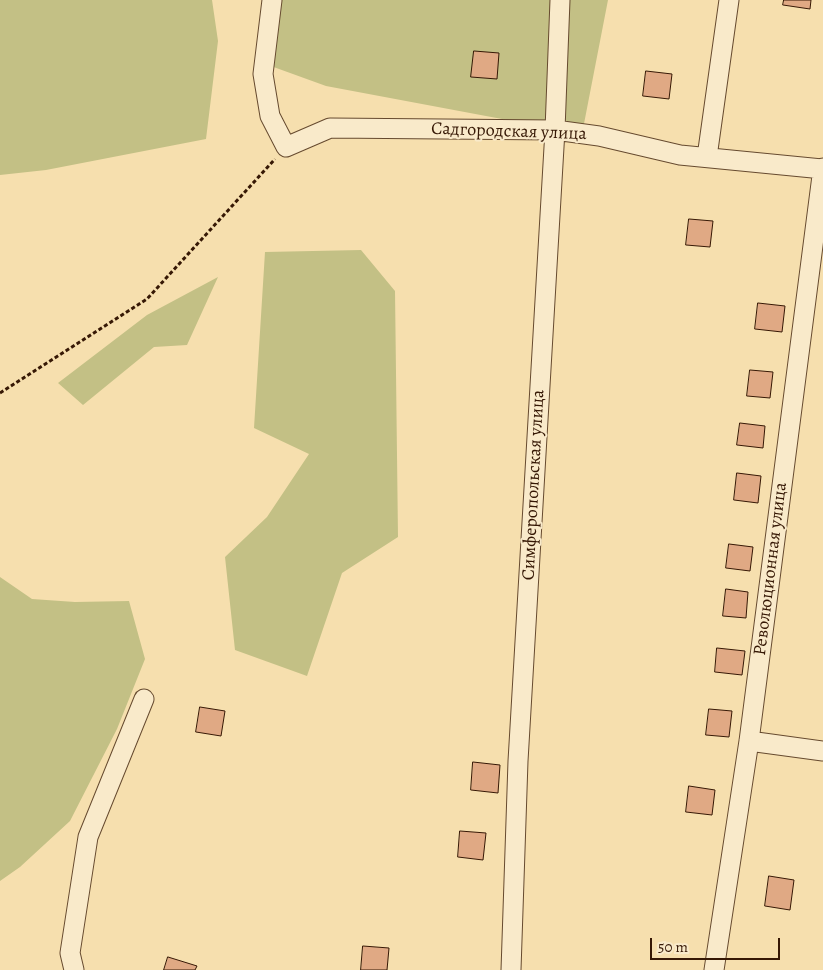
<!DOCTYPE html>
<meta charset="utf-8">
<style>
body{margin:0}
#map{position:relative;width:823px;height:970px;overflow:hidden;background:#f6dfae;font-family:Alegreya,serif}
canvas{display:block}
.scale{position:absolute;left:650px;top:938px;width:130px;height:22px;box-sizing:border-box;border:2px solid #361805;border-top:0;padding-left:6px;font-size:15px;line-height:18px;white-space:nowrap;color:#361805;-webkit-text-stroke:4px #f9eaca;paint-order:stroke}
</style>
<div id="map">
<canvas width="823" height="970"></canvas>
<div class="scale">50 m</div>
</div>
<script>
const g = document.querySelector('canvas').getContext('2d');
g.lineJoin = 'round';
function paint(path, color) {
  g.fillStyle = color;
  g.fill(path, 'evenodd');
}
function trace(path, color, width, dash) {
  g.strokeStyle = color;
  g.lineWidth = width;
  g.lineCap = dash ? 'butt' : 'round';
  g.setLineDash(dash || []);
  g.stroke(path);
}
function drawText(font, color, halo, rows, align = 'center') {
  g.font = font + ' Alegreya,serif';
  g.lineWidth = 4;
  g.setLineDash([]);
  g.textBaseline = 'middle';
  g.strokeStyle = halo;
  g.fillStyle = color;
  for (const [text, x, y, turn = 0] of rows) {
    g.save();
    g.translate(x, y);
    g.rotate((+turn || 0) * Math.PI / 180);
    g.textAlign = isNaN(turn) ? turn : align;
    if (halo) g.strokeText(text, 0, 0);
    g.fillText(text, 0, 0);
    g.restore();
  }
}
paint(new Path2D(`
 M 0,0 L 212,0 L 218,41 L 206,139 L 46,170 L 0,175 Z
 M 278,0 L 608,0 L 582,134 L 326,86 L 257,61 Z
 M 361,250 L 395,291 L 398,537 L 342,573 L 307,676 L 235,650 L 225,557 L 267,517 L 309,454 L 254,428 L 265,252 Z
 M 218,277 L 187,345 L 154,347 L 83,405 L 58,383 L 147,315 Z
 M 0,577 L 32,599 L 75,602 L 129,601 L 145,659 L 117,729 L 70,821 L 20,867 L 0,881 Z`), '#c3c085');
const building = new Path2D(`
 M 784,0 L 811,0 L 810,9 L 783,5 Z
 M 474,51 L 499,53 L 497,79 L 471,77 Z
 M 646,71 L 672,74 L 669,99 L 643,96 Z
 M 689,219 L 713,221 L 710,247 L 686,245 Z
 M 758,303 L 785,306 L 782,332 L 755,329 Z
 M 750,370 L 773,372 L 770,398 L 747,396 Z
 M 740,423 L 765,426 L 763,448 L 737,445 Z
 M 737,473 L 761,476 L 758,503 L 734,500 Z
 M 729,544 L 753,547 L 750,571 L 726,568 Z
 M 726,589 L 748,592 L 746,618 L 723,616 Z
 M 717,648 L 745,651 L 742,675 L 715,672 Z
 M 200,707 L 225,711 L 221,736 L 196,732 Z
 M 709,709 L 732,711 L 729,737 L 706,735 Z
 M 473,762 L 500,765 L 498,793 L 471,790 Z
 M 689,786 L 715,790 L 712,815 L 686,812 Z
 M 460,831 L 486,833 L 483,860 L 458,857 Z
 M 769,876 L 794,880 L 790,910 L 765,906 Z
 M 363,946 L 389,948 L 387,970 L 361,970 Z
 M 168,957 L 197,966 L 195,970 L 164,970 Z`);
paint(building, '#e0a984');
trace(building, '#361805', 1);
const minor = new Path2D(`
 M 272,0 L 263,74 L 270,116 L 286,147 L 330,128 L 555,130 L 599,136 L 680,155 L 823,169
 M 707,157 L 729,0
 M 749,741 L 823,751
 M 74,970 L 70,953 L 88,837 L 144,699
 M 511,970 L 518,761 L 555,130 L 560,0
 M 714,970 L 749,741 L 823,168`);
trace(minor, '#664a2f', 21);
trace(new Path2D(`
 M 0,393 L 147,299 L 275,159`), '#361805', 3, [4, 2.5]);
trace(minor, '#f9eaca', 19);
drawText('18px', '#361805', '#f9eaca', [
 ["Садгородская улица",509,132,2],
 ["Симферопольская улица",534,485,-87],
 ["Революционная улица",771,569,-83]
]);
</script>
